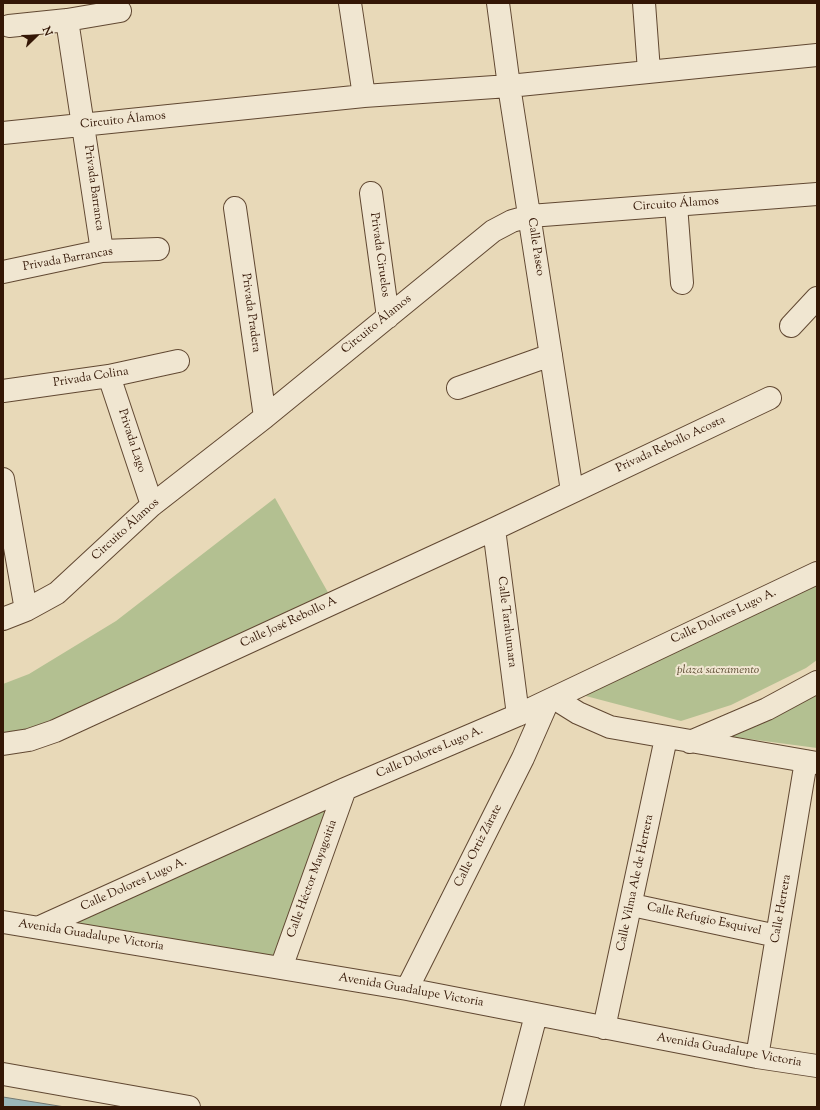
<!DOCTYPE html>
<meta charset="utf-8">
<style>
body{margin:0}
#map{position:relative;width:820px;height:1110px;overflow:hidden;background:#e8d9b8;font-family:"Sorts Mill Goudy",serif}
canvas{display:block}
.frame{position:absolute;inset:0;border:4px solid #341706;pointer-events:none}
.north{position:absolute;left:16px;top:16px;width:40px;height:40px;-webkit-text-stroke:3px #f0e6d1;paint-order:stroke;rotate:67deg;font-size:11px;font-weight:700;line-height:16px;text-align:center;color:#341706}
.north::after{content:'';display:block;margin:auto;width:14px;height:18px;background:#341706;clip-path:polygon(50% 0,100% 100%,50% 72%,0 100%)}
</style>
<div id="map">
<canvas width="820" height="1110"></canvas>
<div class="frame"></div>
<div class="north">N</div>
</div>
<script>
const g = document.querySelector('canvas').getContext('2d');
g.lineJoin = 'round';
function paint(path, color) {
  g.fillStyle = color;
  g.fill(path, 'evenodd');
}
function trace(path, color, width, dash) {
  g.strokeStyle = color;
  g.lineWidth = width;
  g.lineCap = dash ? 'butt' : 'round';
  g.setLineDash(dash || []);
  g.stroke(path);
}
function drawText(font, color, halo, rows, align = 'center') {
  g.font = font + ' "Sorts Mill Goudy",serif';
  g.lineWidth = 4;
  g.setLineDash([]);
  g.textBaseline = 'middle';
  g.strokeStyle = halo;
  g.fillStyle = color;
  for (const [text, x, y, turn = 0] of rows) {
    g.save();
    g.translate(x, y);
    g.rotate((+turn || 0) * Math.PI / 180);
    g.textAlign = isNaN(turn) ? turn : align;
    if (halo) g.strokeText(text, 0, 0);
    g.fillText(text, 0, 0);
    g.restore();
  }
}
paint(new Path2D(`
 M 275,498 L 330,596 L 57,723 L 3,734 L 3,684 L 29,674 L 116,621 Z
 M 817,584 L 817,660 L 806,668 L 731,705 L 681,721 L 582,695 Z
 M 817,688 L 817,748 L 726,736 Z
 M 342,792 L 280,967 L 41,927 Z`), '#b3c091');
const water = new Path2D(`
 M 3,1097 L 65,1107 L 3,1107 Z`);
paint(water, '#9bb7b9');
trace(water, '#727771', 1);
const minor = new Path2D(`
 M 350,3 L 364,96
 M 498,3 L 509,86 L 572,491
 M 644,3 L 649,71
 M 67,20 L 102,251
 M 9,26 L 67,20 L 120,11
 M 3,133 L 364,96 L 509,86 L 817,55
 M 371,193 L 388,317
 M 676,205 L 682,283
 M 235,208 L 265,417
 M 3,272 L 102,251 L 158,249
 M 791,326 L 817,298
 M 109,376 L 152,505
 M 458,388 L 551,355
 M 3,391 L 109,376 L 178,361
 M 3,479 L 26,610
 M 494,529 L 518,715
 M 3,619 L 26,610 L 57,593 L 152,505 L 265,417 L 493,231 L 512,221 L 530,216 L 817,194
 M 554,698 L 578,713 L 610,727 L 817,763
 M 690,742 L 767,709 L 817,682
 M 3,744 L 29,740 L 55,731 L 494,529 L 770,398
 M 632,905 L 777,936
 M 3,922 L 407,989 L 757,1057 L 817,1066
 M 40,927 L 345,789 L 518,715 L 817,573
 M 281,968 L 345,789
 M 407,989 L 523,758 L 548,701
 M 604,1028 L 666,738
 M 757,1057 L 806,761
 M 3,1074 L 189,1107
 M 512,1107 L 536,1015`);
trace(minor, '#614832', 24);
trace(minor, '#f0e6d1', 22);
drawText('12px', '#341706', '#f0e6d1', [
 ["Circuito Álamos",123,121,-6],
 ["Privada Barranca",93,188,82],
 ["Circuito Álamos",676,205,-4],
 ["Calle Paseo",535,247,81],
 ["Privada Ciruelos",379,255,82],
 ["Privada Barrancas",68,260,-10],
 ["Privada Pradera",250,313,82],
 ["Circuito Álamos",377,325,-39],
 ["Privada Colina",91,378,-9],
 ["Privada Lago",131,441,72],
 ["Privada Rebollo Acosta",671,445,-25],
 ["Circuito Álamos",126,530,-42],
 ["Calle Dolores Lugo A.",724,617,-25],
 ["Calle Tarahumara",506,622,83],
 ["Calle José Rebollo A",289,623,-25],
 ["Calle Dolores Lugo A.",430,753,-23],
 ["Calle Ortiz Zárate",479,846,-63],
 ["Calle Héctor Mayagoitia",313,879,-70],
 ["Calle Vilma Ale de Herrera",636,883,-78],
 ["Calle Dolores Lugo A.",134,885,-24],
 ["Calle Herrera",782,909,-80],
 ["Calle Refugio Esquivel",704,920,12],
 ["Avenida Guadalupe Victoria",91,936,9],
 ["Avenida Guadalupe Victoria",411,991,10],
 ["Avenida Guadalupe Victoria",729,1051,10]
]);
drawText('italic 12px', '#5a4a30', '#f0e6d1', [
 ["plaza sacramento",718,671]
]);
</script>
